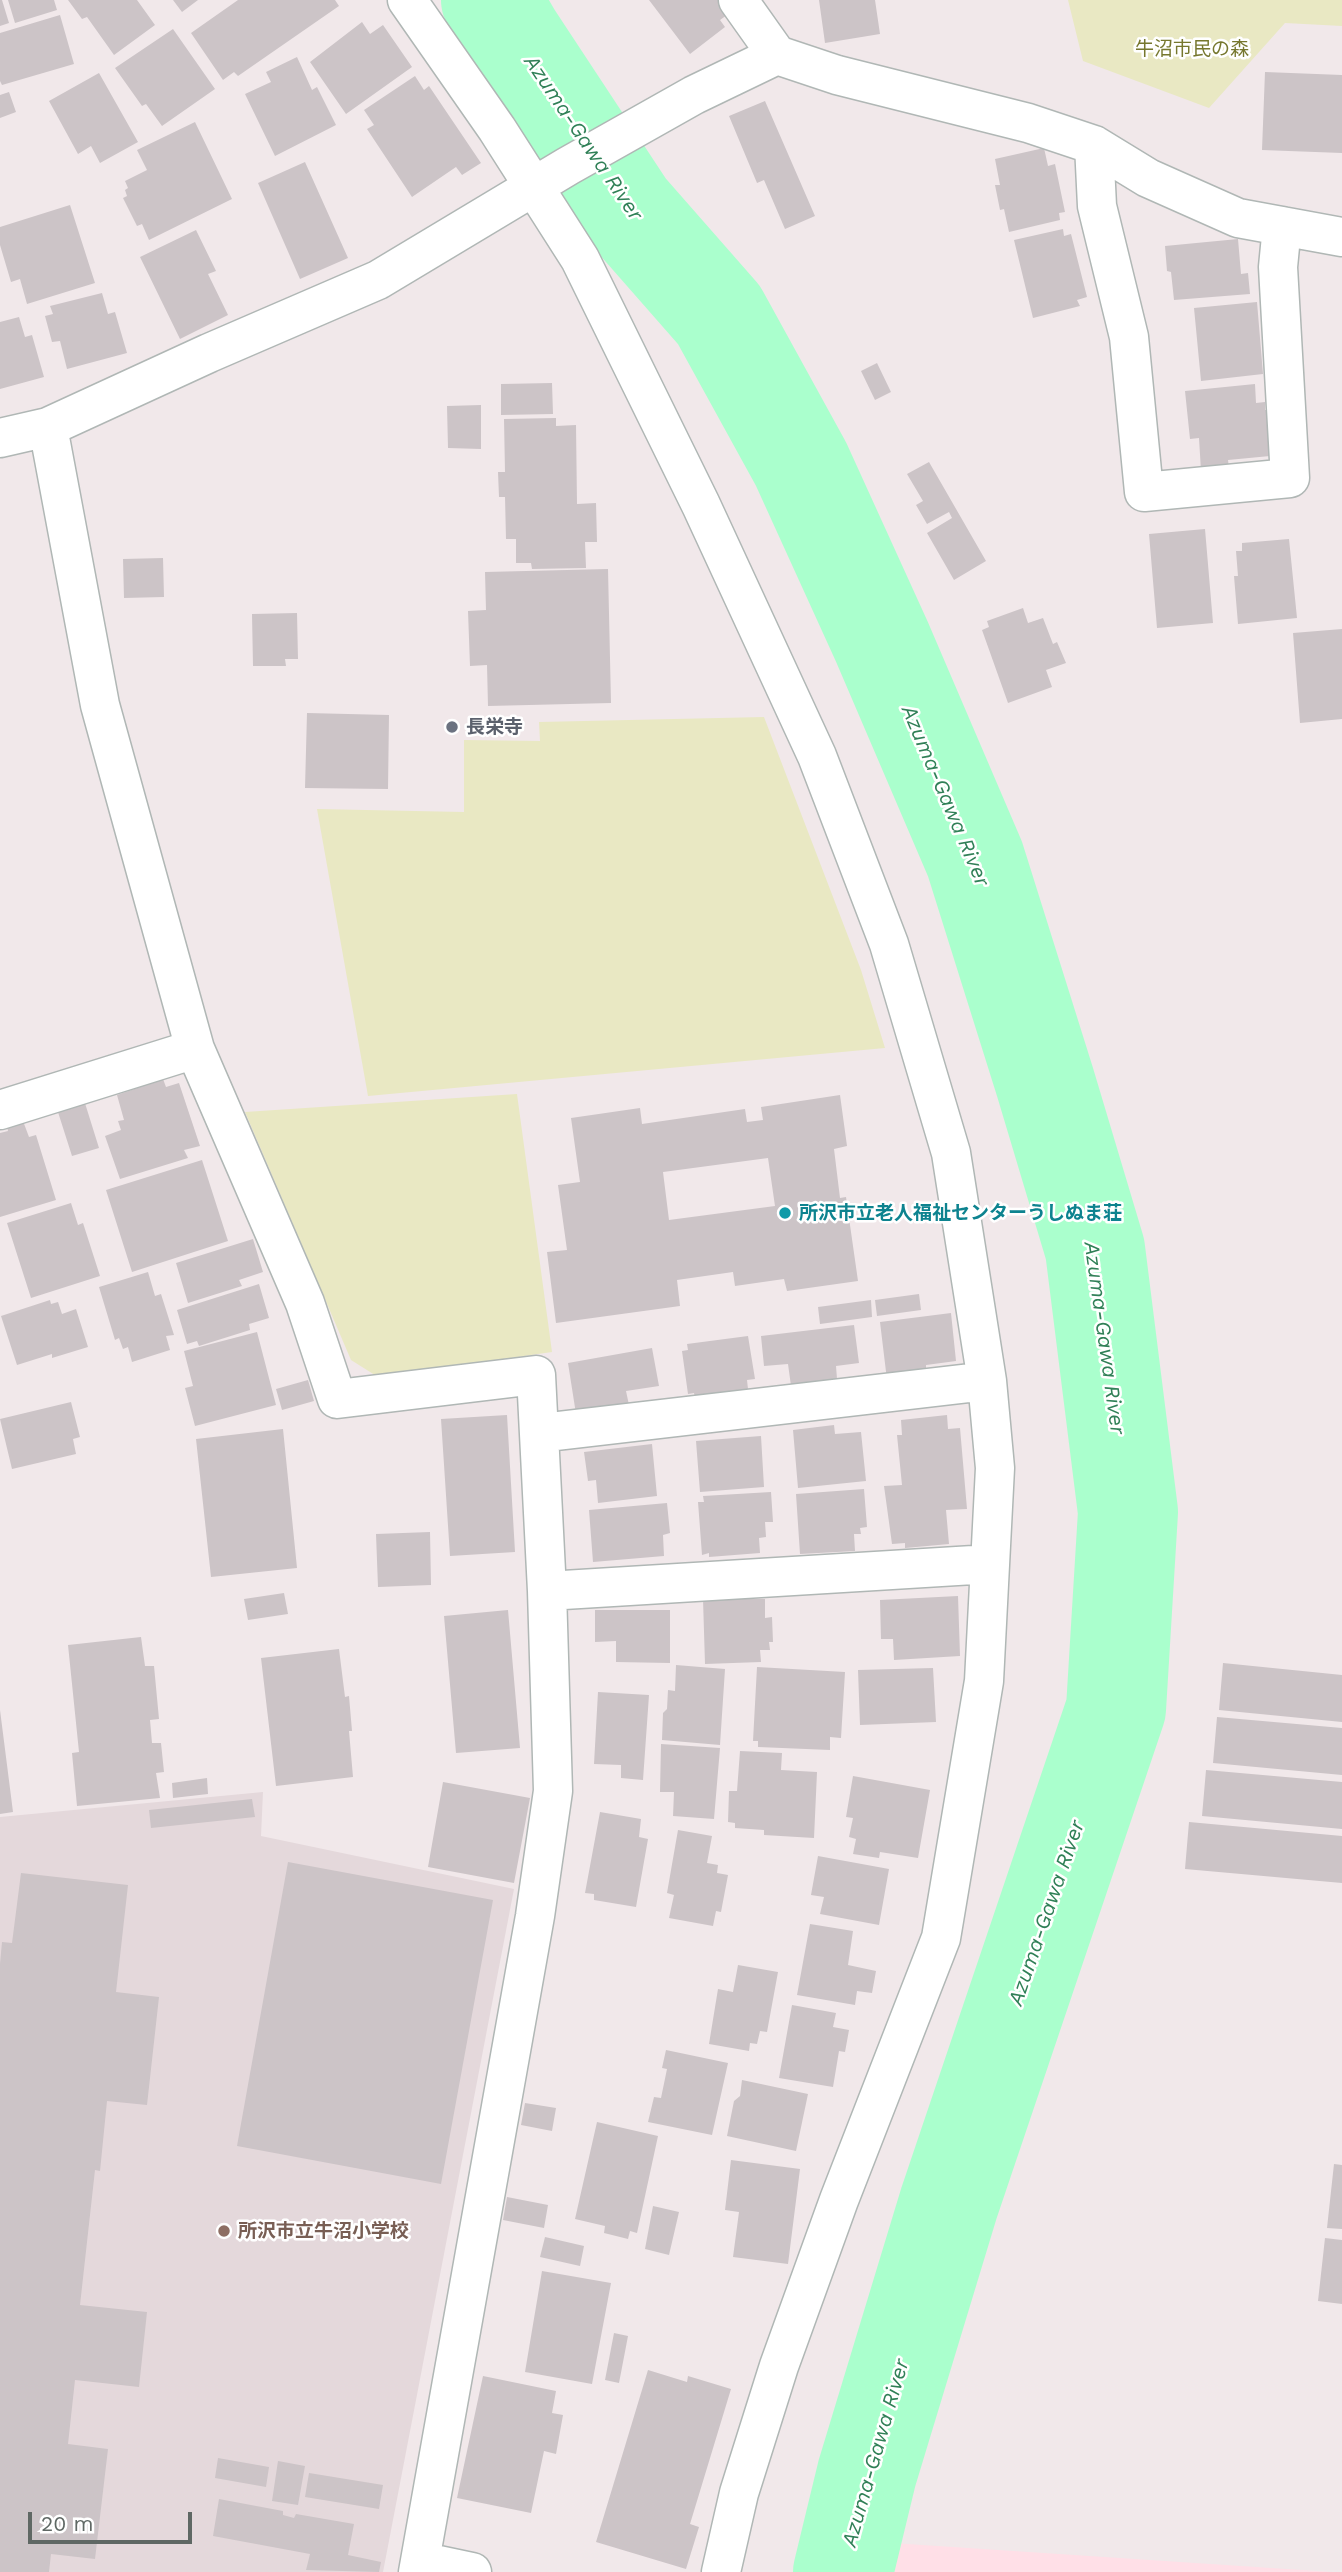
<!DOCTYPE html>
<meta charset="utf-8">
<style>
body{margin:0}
#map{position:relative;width:1342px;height:2572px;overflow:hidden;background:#f1e8ea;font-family:"Work Sans",sans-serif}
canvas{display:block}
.scale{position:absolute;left:28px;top:2512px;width:164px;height:32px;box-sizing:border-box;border:4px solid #5f6864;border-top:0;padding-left:9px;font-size:21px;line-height:24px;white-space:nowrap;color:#5f6864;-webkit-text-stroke:5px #fff;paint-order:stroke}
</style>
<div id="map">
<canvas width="1342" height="2572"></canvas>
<div class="scale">20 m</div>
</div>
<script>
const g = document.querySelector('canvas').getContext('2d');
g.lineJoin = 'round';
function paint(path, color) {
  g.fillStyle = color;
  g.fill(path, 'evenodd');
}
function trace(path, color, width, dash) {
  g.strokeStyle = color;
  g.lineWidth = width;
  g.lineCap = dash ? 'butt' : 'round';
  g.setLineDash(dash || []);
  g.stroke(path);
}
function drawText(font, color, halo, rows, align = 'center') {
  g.font = font + ' "Work Sans","Noto Sans JP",sans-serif';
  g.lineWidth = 5;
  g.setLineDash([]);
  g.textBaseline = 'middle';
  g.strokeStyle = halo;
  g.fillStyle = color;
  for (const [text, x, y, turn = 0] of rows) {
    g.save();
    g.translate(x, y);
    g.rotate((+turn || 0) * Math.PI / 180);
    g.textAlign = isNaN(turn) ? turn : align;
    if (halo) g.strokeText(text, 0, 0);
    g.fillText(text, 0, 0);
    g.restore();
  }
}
paint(new Path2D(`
 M 892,2543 L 1332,2572 L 886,2572 Z`), '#ffdfe7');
paint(new Path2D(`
 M 263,1792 L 261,1836 L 514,1889 L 383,2572 L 0,2572 L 0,1817 Z`), '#e4d8db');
paint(new Path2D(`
 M 1068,0 L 1342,0 L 1342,26 L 1285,23 L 1209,108 L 1083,61 Z
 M 764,717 L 861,970 L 885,1048 L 368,1096 L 317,809 L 464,812 L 464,740 L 540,741 L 539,722 Z
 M 517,1094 L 552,1352 L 378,1377 L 351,1360 L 245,1112 Z`), '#e9e8c3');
trace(new Path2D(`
 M 491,0 L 512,36 L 626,209 L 719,315 L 801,464 L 882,642 L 975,859 L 1045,1082 L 1095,1249 L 1128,1512 L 1116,1709 L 949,2203 L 867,2473 L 843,2572`), '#aaffcd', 100);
paint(new Path2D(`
 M 0,0 L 2,0 L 9,23 L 0,26 Z
 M 8,0 L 54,0 L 57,10 L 15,23 Z
 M 68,0 L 137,0 L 155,25 L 114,55 L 87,17 L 82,19 Z
 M 173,0 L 198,0 L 182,12 Z
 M 238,0 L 335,0 L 339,6 L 238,76 L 234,72 L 223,80 L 191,33 Z
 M 649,0 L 723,0 L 718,4 L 727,15 L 720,20 L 725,27 L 690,54 Z
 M 819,0 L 875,0 L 880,34 L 825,43 Z
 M 60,15 L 74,64 L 2,85 L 0,81 L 0,33 Z
 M 362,22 L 370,34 L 383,25 L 412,67 L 346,114 L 310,62 Z
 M 173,29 L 215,89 L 162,126 L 146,104 L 142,106 L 115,68 Z
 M 297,57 L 312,90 L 317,87 L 336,125 L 275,156 L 245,94 L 271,82 L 266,72 Z
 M 1265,72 L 1342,75 L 1342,153 L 1262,150 Z
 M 99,73 L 138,142 L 100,163 L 91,146 L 78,154 L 49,101 Z
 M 415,76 L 424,90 L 429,86 L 481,163 L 462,175 L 456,167 L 412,197 L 367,129 L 374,125 L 364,110 Z
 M 9,92 L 16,112 L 0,118 L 0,95 Z
 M 765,101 L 815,216 L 785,229 L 764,180 L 757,183 L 729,116 Z
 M 195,122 L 232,199 L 149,240 L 142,224 L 137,226 L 123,198 L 127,196 L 125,190 L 128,188 L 125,181 L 147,170 L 137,150 Z
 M 1044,148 L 1048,166 L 1055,164 L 1065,212 L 1059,213 L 1060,220 L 1009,232 L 1004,209 L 1000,210 L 995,185 L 1000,185 L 995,159 Z
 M 305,162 L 348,258 L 300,279 L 258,183 Z
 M 70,205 L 95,283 L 27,304 L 20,279 L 11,282 L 0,245 L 0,227 Z
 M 1063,229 L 1064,236 L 1071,234 L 1087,297 L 1077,300 L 1080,306 L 1033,318 L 1014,240 Z
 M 196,230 L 216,271 L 208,274 L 228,315 L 180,339 L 140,257 Z
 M 1238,239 L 1241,274 L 1248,273 L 1250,294 L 1174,300 L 1171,272 L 1167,271 L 1165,246 Z
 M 102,293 L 108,314 L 115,312 L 127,353 L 67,369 L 60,341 L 52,342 L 45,316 L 53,314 L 50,306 Z
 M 1257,302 L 1263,374 L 1201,381 L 1194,308 Z
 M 19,317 L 25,337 L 32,335 L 44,377 L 0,389 L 0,322 Z
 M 877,363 L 891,392 L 875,400 L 861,371 Z
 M 552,383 L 553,414 L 501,415 L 501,384 Z
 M 1255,384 L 1256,403 L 1265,402 L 1265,410 L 1271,410 L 1270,456 L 1228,460 L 1229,468 L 1201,471 L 1199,438 L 1190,439 L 1185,391 Z
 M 481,405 L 481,449 L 448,448 L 447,406 Z
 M 556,418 L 556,426 L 576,425 L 577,504 L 596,503 L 597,542 L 585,542 L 586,568 L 532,569 L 531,563 L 516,563 L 516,539 L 506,539 L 505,497 L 499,497 L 498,472 L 505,472 L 504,419 Z
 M 929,462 L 986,561 L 954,580 L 927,533 L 952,518 L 949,512 L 927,524 L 916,505 L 923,501 L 907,474 Z
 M 1205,529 L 1213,623 L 1157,628 L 1149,534 Z
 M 1289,539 L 1297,618 L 1238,624 L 1234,576 L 1238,576 L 1236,551 L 1242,551 L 1242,543 Z
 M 163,558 L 164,597 L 124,598 L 123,559 Z
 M 608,569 L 611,703 L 488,706 L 487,665 L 470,666 L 468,611 L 486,610 L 485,572 Z
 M 1023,608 L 1028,623 L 1043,618 L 1053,644 L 1057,642 L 1066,663 L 1046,670 L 1052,687 L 1008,703 L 982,630 L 989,627 L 987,621 Z
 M 297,613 L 298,659 L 285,659 L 286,666 L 253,666 L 252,614 Z
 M 1342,629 L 1342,719 L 1300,723 L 1293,633 Z
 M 307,713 L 389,715 L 388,789 L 305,788 Z
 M 163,1079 L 166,1087 L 179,1083 L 200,1146 L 184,1150 L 188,1158 L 120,1179 L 105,1136 L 121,1130 L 118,1121 L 124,1120 L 117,1095 Z
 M 840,1095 L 847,1146 L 834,1149 L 840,1198 L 846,1197 L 858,1281 L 787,1291 L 784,1279 L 735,1286 L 733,1272 L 677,1280 L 680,1306 L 556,1323 L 547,1252 L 567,1250 L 558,1185 L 580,1182 L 571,1118 L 640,1108 L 642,1124 L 745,1109 L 747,1122 L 763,1120 L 761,1107 ZM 768,1158 L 775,1206 L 669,1220 L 663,1172 Z
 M 84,1100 L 99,1148 L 72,1156 L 57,1109 Z
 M 23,1121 L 29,1137 L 36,1135 L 56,1200 L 0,1217 L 0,1133 L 8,1131 L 7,1127 Z
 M 202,1160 L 228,1241 L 132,1272 L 106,1190 Z
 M 71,1203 L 78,1225 L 83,1223 L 100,1276 L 31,1298 L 7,1223 Z
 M 253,1239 L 263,1272 L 239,1280 L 242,1286 L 188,1303 L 176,1263 Z
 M 148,1272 L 155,1296 L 161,1294 L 174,1335 L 166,1336 L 170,1350 L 132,1362 L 128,1347 L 123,1349 L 119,1338 L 115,1340 L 99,1287 Z
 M 259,1284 L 269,1318 L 249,1324 L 250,1330 L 199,1346 L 197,1341 L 187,1344 L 177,1310 Z
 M 919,1294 L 921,1310 L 877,1316 L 875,1300 Z
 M 50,1300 L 51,1304 L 58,1302 L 62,1314 L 76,1309 L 88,1347 L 52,1358 L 52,1354 L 17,1365 L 1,1316 Z
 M 871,1300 L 872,1317 L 820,1324 L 818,1307 Z
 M 951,1313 L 956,1361 L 926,1365 L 926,1376 L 887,1380 L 880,1322 Z
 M 854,1325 L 859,1363 L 836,1366 L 837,1379 L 791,1386 L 788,1364 L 764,1366 L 761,1336 Z
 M 257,1332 L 276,1405 L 195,1426 L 185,1388 L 193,1386 L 184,1351 Z
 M 748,1336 L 755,1379 L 747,1380 L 748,1389 L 695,1398 L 694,1393 L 688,1394 L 682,1351 L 688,1350 L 687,1344 Z
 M 652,1348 L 659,1386 L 626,1391 L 629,1405 L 576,1414 L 568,1363 Z
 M 308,1380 L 314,1401 L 282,1410 L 276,1389 Z
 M 71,1402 L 80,1437 L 73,1439 L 76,1454 L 12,1469 L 0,1419 Z
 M 507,1415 L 515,1552 L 450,1556 L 441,1419 Z
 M 947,1415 L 948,1429 L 960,1428 L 967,1509 L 946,1510 L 949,1544 L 905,1548 L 905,1543 L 892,1544 L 884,1486 L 902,1485 L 897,1435 L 902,1435 L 901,1420 Z
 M 834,1425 L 835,1434 L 861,1432 L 866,1481 L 798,1488 L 793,1430 Z
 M 283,1429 L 297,1568 L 211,1577 L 196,1439 Z
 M 761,1436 L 764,1487 L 700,1492 L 696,1441 Z
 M 652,1444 L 657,1496 L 598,1503 L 596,1480 L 588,1481 L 584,1452 Z
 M 864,1489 L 867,1527 L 860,1528 L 861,1534 L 854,1534 L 855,1551 L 800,1554 L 796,1494 Z
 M 771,1492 L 773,1522 L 765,1522 L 766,1537 L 759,1538 L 760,1553 L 709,1557 L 709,1553 L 702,1555 L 698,1502 L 704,1502 L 703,1496 Z
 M 667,1503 L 670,1533 L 663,1535 L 664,1556 L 593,1562 L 589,1510 Z
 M 430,1532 L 431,1585 L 378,1587 L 376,1534 Z
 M 284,1593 L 288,1614 L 248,1620 L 244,1599 Z
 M 958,1596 L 960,1656 L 894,1660 L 893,1639 L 881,1639 L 880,1600 Z
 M 703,1599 L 765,1599 L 765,1618 L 772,1617 L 773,1642 L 769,1642 L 770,1650 L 760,1650 L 761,1662 L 705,1664 Z
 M 508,1610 L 520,1748 L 456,1753 L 444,1616 Z
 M 595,1610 L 670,1610 L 670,1663 L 616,1662 L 616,1641 L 595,1642 Z
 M 141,1637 L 145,1666 L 154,1666 L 159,1719 L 150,1720 L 152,1743 L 161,1743 L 164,1772 L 156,1773 L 160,1798 L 77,1806 L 72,1753 L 79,1752 L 68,1645 Z
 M 339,1649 L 345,1697 L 349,1696 L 352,1731 L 349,1731 L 353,1777 L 276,1786 L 261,1658 Z
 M 1223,1663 L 1342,1675 L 1342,1722 L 1219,1710 Z
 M 676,1665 L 725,1669 L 720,1745 L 662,1740 L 663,1713 L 667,1709 L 668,1690 L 675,1691 Z
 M 757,1667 L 845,1672 L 841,1738 L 830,1737 L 830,1750 L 758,1747 L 758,1741 L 753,1741 Z
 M 933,1668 L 936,1722 L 860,1725 L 858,1670 Z
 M 598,1692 L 649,1695 L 643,1780 L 621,1778 L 621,1765 L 594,1764 Z
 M 0,1710 L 13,1812 L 0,1814 Z
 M 1217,1717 L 1342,1728 L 1342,1775 L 1213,1763 Z
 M 661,1744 L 720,1748 L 714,1819 L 673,1816 L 674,1792 L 660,1792 Z
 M 740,1751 L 782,1753 L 781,1770 L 817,1772 L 814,1838 L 764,1835 L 764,1830 L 735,1828 L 735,1823 L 728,1822 L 729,1791 L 737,1791 Z
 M 1206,1770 L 1342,1782 L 1342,1829 L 1202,1816 Z
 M 853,1776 L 930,1790 L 918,1858 L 880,1852 L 879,1858 L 853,1854 L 856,1839 L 849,1837 L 853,1818 L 846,1817 Z
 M 207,1778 L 208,1794 L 173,1798 L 172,1783 Z
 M 443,1782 L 530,1798 L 514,1883 L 428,1867 Z
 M 252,1799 L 255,1817 L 151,1828 L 149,1810 Z
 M 600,1812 L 641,1819 L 639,1837 L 648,1839 L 636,1907 L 594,1900 L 594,1894 L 585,1893 Z
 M 1189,1822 L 1342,1836 L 1342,1883 L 1185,1869 Z
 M 678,1830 L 712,1836 L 707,1863 L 718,1865 L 717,1873 L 728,1875 L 721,1912 L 716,1911 L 713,1926 L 669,1918 L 674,1895 L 667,1893 Z
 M 818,1856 L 889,1869 L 879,1925 L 820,1914 L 824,1897 L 811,1895 Z
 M 288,1862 L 493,1900 L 441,2184 L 237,2146 Z
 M 21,1873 L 128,1885 L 116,1992 L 159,1997 L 147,2105 L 107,2101 L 100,2171 L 95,2170 L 80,2305 L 147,2312 L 139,2387 L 75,2380 L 68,2444 L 108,2449 L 95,2559 L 51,2554 L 49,2572 L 0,2572 L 0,1964 L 2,1942 L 12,1943 Z
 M 810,1924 L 853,1931 L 848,1965 L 876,1971 L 872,1993 L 857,1991 L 855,2005 L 797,1995 Z
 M 738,1965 L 778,1972 L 767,2032 L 760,2031 L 757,2044 L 750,2043 L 749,2051 L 709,2044 L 718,1989 L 733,1992 Z
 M 792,2005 L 836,2013 L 833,2027 L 849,2030 L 845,2052 L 839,2051 L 833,2087 L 779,2078 Z
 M 666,2050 L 728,2063 L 712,2135 L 648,2122 L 654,2097 L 661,2098 L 667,2069 L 662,2068 Z
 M 742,2080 L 808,2094 L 796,2151 L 727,2136 L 734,2101 L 740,2096 Z
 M 525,2103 L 556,2108 L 552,2131 L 521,2125 Z
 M 597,2122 L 658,2136 L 637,2233 L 630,2231 L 628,2239 L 604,2233 L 605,2226 L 575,2219 Z
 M 731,2160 L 800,2169 L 788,2264 L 733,2257 L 739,2212 L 725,2210 Z
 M 1334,2164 L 1342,2165 L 1342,2229 L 1327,2228 Z
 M 507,2197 L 548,2205 L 544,2228 L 503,2220 Z
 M 653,2206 L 679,2212 L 669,2255 L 645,2249 Z
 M 545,2237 L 584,2246 L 580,2266 L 540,2257 Z
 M 1325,2238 L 1342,2240 L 1342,2304 L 1318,2301 Z
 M 542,2271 L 611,2283 L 592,2384 L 525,2372 Z
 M 614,2333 L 628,2336 L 619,2383 L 605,2380 Z
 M 648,2370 L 687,2382 L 688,2376 L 731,2389 L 690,2524 L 699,2527 L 686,2569 L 596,2542 Z
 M 483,2376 L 556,2391 L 552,2413 L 563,2415 L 556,2454 L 544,2451 L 531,2513 L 457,2498 Z
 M 218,2458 L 269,2467 L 266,2487 L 215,2478 Z
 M 278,2461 L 305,2466 L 298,2505 L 272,2501 Z
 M 309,2473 L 383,2485 L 379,2509 L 305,2497 Z
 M 219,2499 L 283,2511 L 283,2515 L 294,2518 L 296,2514 L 354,2524 L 348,2555 L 381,2562 L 379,2572 L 306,2570 L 310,2554 L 213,2536 Z`), '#ccc4c7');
const minor = new Path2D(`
 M 407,0 L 497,129 L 580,259 L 701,505 L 817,756 L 889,944 L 951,1153 L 987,1381 L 995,1468 L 984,1681 L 941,1938 L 839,2200 L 779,2366 L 739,2493 L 721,2572
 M 738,0 L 777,55 L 837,75 L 1028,123 L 1094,145 L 1148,178 L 1238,218 L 1342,237
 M 1094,145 L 1097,206 L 1129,337 L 1144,492 L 1290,478 L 1278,267 L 1282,226
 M 48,427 L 100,705 L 195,1049 L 305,1303 L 337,1399 L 536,1375 L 547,1591 L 553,1791 L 535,1916 L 418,2572
 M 0,438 L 48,427 L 209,353 L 378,280 L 568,166 L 694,95 L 777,55
 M 0,1110 L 195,1049
 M 540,1433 L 987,1381
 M 547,1591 L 990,1564
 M 420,2561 L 472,2572`);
trace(minor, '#b0b7b5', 41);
trace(minor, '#fff', 38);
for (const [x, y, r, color] of [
 [452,727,7,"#6b7280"],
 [785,1213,7,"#0f9aa8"],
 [224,2231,7,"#8d6e63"]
]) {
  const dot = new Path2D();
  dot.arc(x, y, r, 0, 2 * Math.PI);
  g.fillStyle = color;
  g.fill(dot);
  trace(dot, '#fff', 2.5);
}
drawText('19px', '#76772e', '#fff', [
 ["牛沼市民の森",1192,49]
]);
drawText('bold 19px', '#5b616d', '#fff', [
 ["長栄寺",466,727]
], 'left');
drawText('bold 19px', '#0d838f', '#fff', [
 ["所沢市立老人福祉センターうしぬま荘",799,1213]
], 'left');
drawText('bold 19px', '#785e54', '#fff', [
 ["所沢市立牛沼小学校",238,2231]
], 'left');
drawText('italic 21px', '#308057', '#fff', [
 ["Azuma-Gawa River",583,138,56],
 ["Azuma-Gawa River",945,796,67],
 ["Azuma-Gawa River",1104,1338,82],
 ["Azuma-Gawa River",1047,1913,-71],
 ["Azuma-Gawa River",876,2453,-74]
]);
</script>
